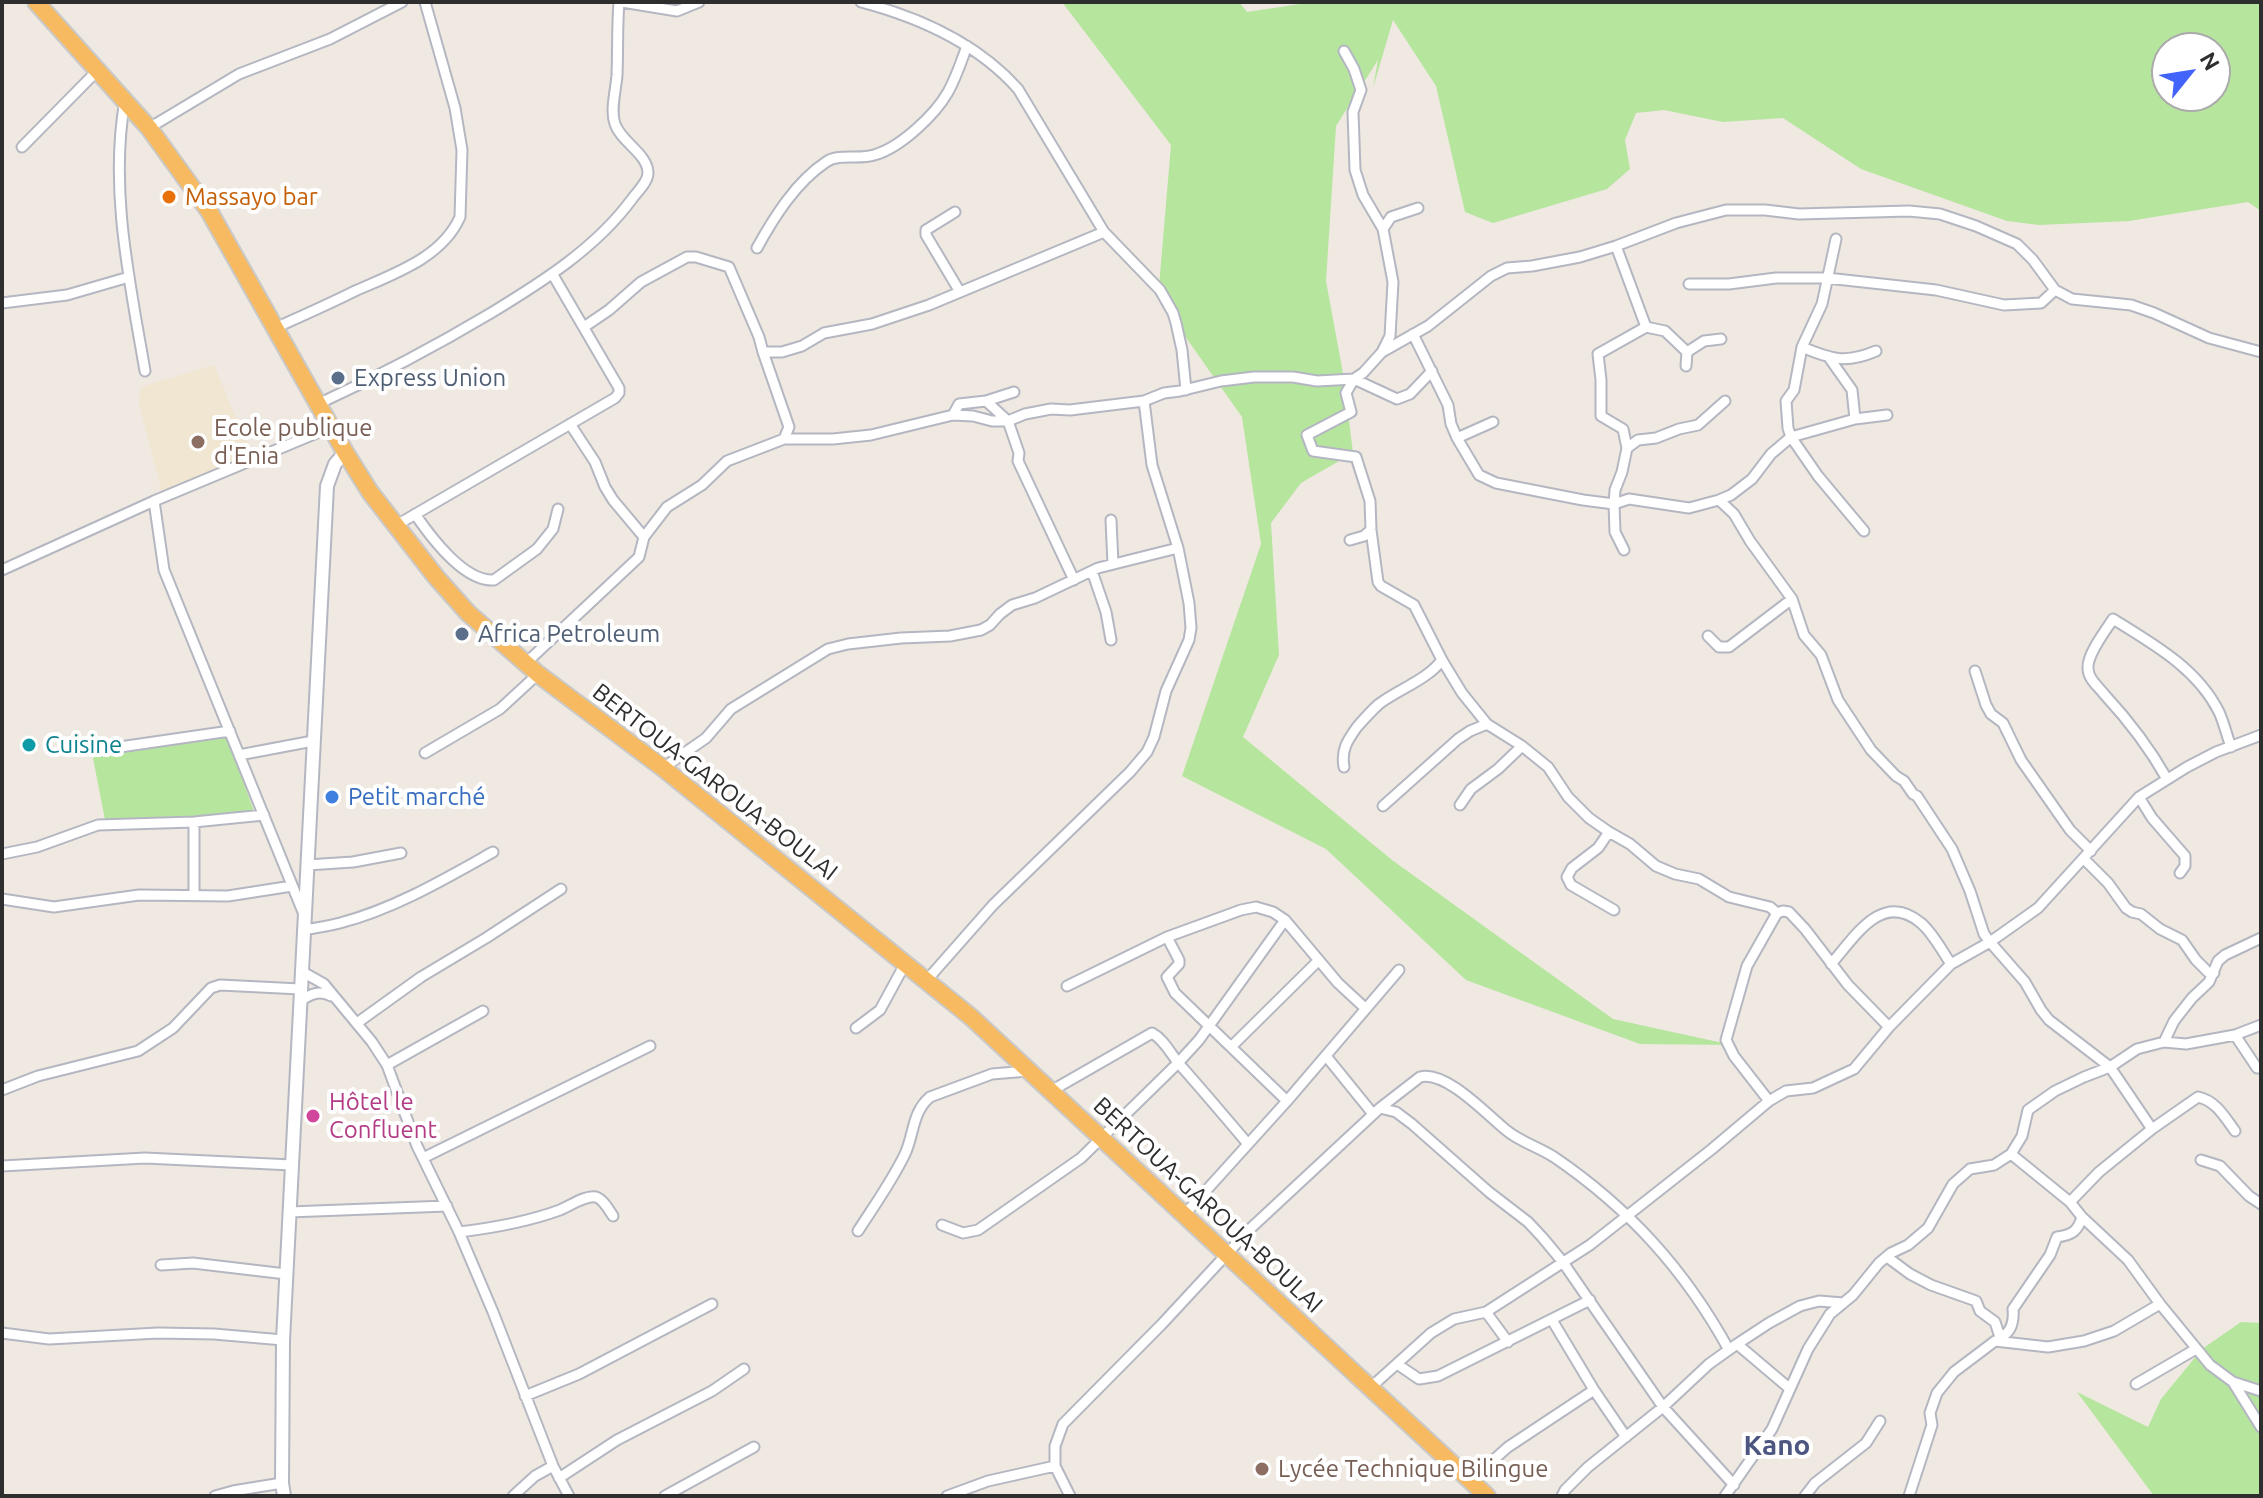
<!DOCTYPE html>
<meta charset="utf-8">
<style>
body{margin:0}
#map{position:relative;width:2263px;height:1498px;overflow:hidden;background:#efe9e1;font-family:Ubuntu,sans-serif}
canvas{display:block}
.frame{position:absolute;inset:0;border:4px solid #2e2e2e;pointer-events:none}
.north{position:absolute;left:2151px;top:32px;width:80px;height:80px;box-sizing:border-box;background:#fff;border:2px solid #ababab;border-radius:50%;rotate:60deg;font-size:22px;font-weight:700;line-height:32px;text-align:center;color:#2e2e2e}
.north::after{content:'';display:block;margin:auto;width:28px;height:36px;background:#4264fb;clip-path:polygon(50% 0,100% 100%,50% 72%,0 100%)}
</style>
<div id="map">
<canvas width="2263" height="1498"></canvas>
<div class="frame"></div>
<div class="north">N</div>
</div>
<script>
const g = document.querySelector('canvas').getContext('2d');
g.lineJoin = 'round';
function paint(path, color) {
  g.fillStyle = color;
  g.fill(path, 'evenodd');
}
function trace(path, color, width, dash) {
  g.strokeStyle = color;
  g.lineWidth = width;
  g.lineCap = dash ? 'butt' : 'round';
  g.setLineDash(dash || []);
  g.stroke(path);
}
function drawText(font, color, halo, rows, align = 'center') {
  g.font = font + ' Ubuntu,sans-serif';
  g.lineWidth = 8;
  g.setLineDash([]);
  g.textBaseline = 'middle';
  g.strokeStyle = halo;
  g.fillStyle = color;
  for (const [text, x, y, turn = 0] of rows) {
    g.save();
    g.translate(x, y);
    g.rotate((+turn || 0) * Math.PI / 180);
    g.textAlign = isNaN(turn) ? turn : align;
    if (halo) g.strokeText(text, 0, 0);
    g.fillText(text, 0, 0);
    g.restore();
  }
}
paint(new Path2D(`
 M 214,365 L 240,428 L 256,456 L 162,493 L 139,404 L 141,387 Z`), '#f0e6d1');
paint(new Path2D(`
 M 1062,2 L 1239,2 L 1247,12 L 1313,2 L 2261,2 L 2261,211 L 2248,202 L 2129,221 L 2039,225 L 2007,221 L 1861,169 L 1783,118 L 1723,122 L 1664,110 L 1636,113 L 1625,140 L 1630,169 L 1607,189 L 1493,223 L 1465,212 L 1436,86 L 1393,20 L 1373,88 L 1378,60 L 1336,126 L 1326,281 L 1344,379 L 1353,453 L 1301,483 L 1271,523 L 1279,655 L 1243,737 L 1392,860 L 1613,1019 L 1732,1045 L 1640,1044 L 1466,980 L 1326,849 L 1182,776 L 1261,544 L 1242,417 L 1158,298 L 1171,145 ZM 2167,48 L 2215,48 L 2215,96 L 2167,96 Z
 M 225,731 L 255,814 L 106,825 L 93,758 L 113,746 Z
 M 2241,1322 L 2261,1323 L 2261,1496 L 2154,1496 L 2077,1392 L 2148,1427 L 2161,1399 L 2202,1349 Z`), '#b6e59e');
const minor = new Path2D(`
 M 622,2 L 677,11 L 699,2
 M 861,2 C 918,17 978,44 1018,89 L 1104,232 L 1160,290 L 1173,313 L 1176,323 L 1182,350 L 1186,390
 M 1344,51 L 1354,69 L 1361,90 L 1353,112 L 1355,170 L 1363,195 L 1383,229 L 1393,282 L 1390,336 L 1382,352
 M 125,100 C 109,190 130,283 145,371
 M 149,128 L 239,74 L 330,39 L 402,2
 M 22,147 L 97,71
 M 955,212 L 926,230 L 926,235 L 960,292
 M 1383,229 L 1391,217 L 1418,208
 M 1836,239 L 1822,304 L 1802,347 L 1794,390 L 1786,401 L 1788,428 L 1791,437 L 1818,476 L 1864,531
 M 1616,246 L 1646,327 L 1665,331 L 1687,352 L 1686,366
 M 757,248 C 774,217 796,182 826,162 C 839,153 859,160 874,155 C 900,148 935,115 948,92 C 956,78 961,62 967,46
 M 1689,284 L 1729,284 L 1776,278 L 1827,278 L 1936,290 L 2004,305 L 2041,303 L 2055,290
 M 2,303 L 67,295 L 129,277
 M 584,327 L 609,310 L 641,282 L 687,257 L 696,257 L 729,267 L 759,337 L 763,352
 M 275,328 C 302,316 329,304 355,291 C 393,274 442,258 460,217 L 462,150 L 455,108 L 425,2
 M 1413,334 L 1448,405 L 1451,424 L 1457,438 L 1479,475 L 1496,483 L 1583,500 L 1614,504 L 1629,499 L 1689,508 L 1719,500 L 1731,495 L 1752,479 L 1771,454 L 1791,437 L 1855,419 L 1887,415
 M 1802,347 C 1830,359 1846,364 1876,351
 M 1687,352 L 1704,341 L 1721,339
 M 1830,359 L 1852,390 L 1855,419
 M 1432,371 L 1410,394 L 1397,399 L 1354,379 L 1346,393 L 1351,412 L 1307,435 L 1313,451 L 1356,457 L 1370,501 L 1371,530 L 1378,582 L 1381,586 L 1414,605 L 1442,660 L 1462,693 L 1487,724 L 1522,746 L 1548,767 L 1568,797 L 1589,818 L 1609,832
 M 986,401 L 1008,421 L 1019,453 L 1018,461 L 1074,580
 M 318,404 C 377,377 434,347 491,313 C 542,282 596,248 632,199 C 637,192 648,182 648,173 C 648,154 621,142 615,124 C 610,110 616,90 617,75 C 618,51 617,26 619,2
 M 953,415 L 959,404 L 986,401 L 1014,392
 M 570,424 L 595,462 L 605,487 L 613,500 L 644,537
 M 1457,438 L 1493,422
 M 784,439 L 789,427 L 763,352 L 782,352 L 802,346 L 824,333 L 872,324 L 929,305 L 1104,232
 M 1627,448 L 1638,440 L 1656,438 L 1679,429 L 1698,425 L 1725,401
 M 1719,500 L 1734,514 L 1750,541 L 1792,599 L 1804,635 L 1821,655 L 1838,700 L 1871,750 L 1896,776 L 1904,781 L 1913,794 L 1917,796 L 1952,849 L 1970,891 L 1984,934 L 1990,942 L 2025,982 L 2041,1010 L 2049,1020 L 2110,1067 L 2152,1129
 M 154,501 L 164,570 L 303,912
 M 415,514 C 430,536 464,582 494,580 L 537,549 L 553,529 L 558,509
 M 1111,520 L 1113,564
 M 395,526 L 615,398 L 619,393 L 619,388 L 553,275
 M 1350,540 L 1364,536 L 1371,530
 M 1624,550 L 1615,532 L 1614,504 L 1615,490 L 1622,472 L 1627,448 L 1623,429 L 1601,416 L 1601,380 L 1598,354 L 1646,327
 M 2,570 L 154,501 L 331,427
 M 1092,571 L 1106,612 L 1111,640
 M 1708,636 L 1719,647 L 1729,647 L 1792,599
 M 526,663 L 639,557 L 644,537 L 667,507 L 702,485 L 727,461 L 784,439 L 833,439 L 871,435 L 953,415 L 973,416 L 992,421 L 1008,421 L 1025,414 L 1051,409 L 1070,410 L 1144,401 L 1164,393 L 1180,391 L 1221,381 L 1254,377 L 1293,377 L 1317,381 L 1354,379 L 1363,373 L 1382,352 L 1428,326 L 1491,276 L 1507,268 L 1532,266 L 1580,257 L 1616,246 L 1676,223 L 1726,210 L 1765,210 L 1799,214 L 1909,211 L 1940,214 L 1976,226 L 2017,244 L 2033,260 L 2055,290 L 2072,299 L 2131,305 L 2154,313 L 2209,338 L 2261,352
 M 1975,671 L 1986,705 L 1991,714 L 2003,723 L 2021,760 L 2070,830 L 2091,851
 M 99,750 L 230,731
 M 425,753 L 500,709 L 538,674
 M 239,755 L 313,741
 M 1344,767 C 1341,750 1347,741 1357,727 C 1364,719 1371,711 1379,704 C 1399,689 1427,680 1442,660
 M 663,768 L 706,738 L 731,709 L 828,649 L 848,644 L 901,638 L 950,636 L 981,630 L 990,625 L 1000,614 L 1012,605 L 1035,598 L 1098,568 L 1178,548
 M 2167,779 C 2149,747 2129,721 2104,694 C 2098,686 2088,679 2088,668 C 2087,654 2106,630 2113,619 C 2153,644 2197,668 2219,712 C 2224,723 2227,736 2231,747
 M 2139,797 L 2152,818 L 2185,856 L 2185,866 L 2180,873
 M 1460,805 L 1471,789 L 1498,769 L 1522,746
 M 1383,806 L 1458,739 L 1470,731 L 1487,724
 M 194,822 L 194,894
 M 2,854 L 37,847 L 98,825 L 194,822 L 264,815
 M 2084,859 L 2108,883 L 2126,908 L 2132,912 L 2141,914 L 2160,929 L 2182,940 L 2196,960 L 2209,973 L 2214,973
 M 307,865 L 353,862 L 401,853
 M 2,899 L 54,907 L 139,895 L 228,896 L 292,886
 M 1614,910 L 1571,885 L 1567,877 L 1572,868 L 1598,848 L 1609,832 L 1630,844 L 1656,866 L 1675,874 L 1699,879 L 1729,897 L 1770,907 L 1777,913
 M 303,930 C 316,928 328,926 340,923 C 394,909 445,879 493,852
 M 1167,937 L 1179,960 L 1179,964 L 1167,977 L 1175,993 L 1287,1101
 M 1831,964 C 1855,937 1882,890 1921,923 C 1933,933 1942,951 1951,964
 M 301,971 L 324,984 L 372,1042 L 387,1065 L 417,1146 L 459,1232 L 493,1312 L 553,1466 L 569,1496
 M 926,981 L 993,905 L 1130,772 L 1147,752 L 1154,737 L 1166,691 L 1189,640 L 1191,628 L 1189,603 L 1178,548 L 1152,465 L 1144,401
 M 1067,986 L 1167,937 L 1241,910 L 1256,907 L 1273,912 L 1285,920 L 1338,983 L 1365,1008
 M 300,1001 C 311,994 319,990 331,996
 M 357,1023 L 421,977 L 486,938 L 561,889
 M 856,1028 L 880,1010 L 905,964
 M 2235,1035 L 2257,1068 L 2261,1068
 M 2164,1042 L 2174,1021 L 2192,998 L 2209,982 L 2218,961 L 2225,955 L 2261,938
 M 1231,1047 L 1319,960
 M 1326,1056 L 1373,1114
 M 387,1065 L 483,1011
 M 2,1090 L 38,1076 L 138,1051 L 173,1028 L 211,988 L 220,985 L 300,989
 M 1051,1091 L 1152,1033 C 1165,1040 1171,1055 1181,1066 C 1204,1092 1226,1118 1248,1144
 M 1769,1101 L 1734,1056 L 1726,1040 L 1747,966 L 1777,913 L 1783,911 L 1789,912 L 1805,929 L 1848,985 L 1889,1027
 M 1380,1108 L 1396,1112 L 1412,1124 L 1489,1192 L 1528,1222 L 1542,1237 L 1562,1261 L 1663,1407 L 1734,1485
 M 2011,1154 L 2070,1202 L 2082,1217 L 2128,1260 L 2160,1304 L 2210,1365 L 2233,1382 L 2261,1391
 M 423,1158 L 650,1046
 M 2201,1160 L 2220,1166 L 2249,1196 L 2261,1204
 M 2,1166 L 145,1158 L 292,1165
 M 2070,1202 L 2099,1172 L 2152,1129 L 2198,1097 C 2216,1101 2224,1116 2235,1131
 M 289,1212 L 447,1206
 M 1184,1215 L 1287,1101 L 1399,970
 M 942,1225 L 963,1233 L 978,1230 L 1081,1158 L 1178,1063 L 1199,1040 L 1285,920
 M 858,1231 C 874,1206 892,1181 905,1154 C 914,1135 912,1112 930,1097 L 992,1074 L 1028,1071
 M 459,1232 C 493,1228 527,1222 560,1210 C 570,1206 585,1195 596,1197 C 603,1199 609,1210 613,1216
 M 1887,1257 L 1910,1274 L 1931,1285 L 1976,1301 L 1980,1311 L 1995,1322 L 2000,1337 C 2012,1333 2014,1320 2013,1309 L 2050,1255 L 2057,1237 C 2072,1235 2078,1231 2082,1217
 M 161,1265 L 193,1263 L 286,1274
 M 1486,1312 L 1508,1342
 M 1552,1320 L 1594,1390 L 1626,1437
 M 2,1333 L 49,1339 L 158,1333 L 214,1334 L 283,1340
 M 1737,1344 L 1789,1388
 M 1397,1364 L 1419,1379 L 1438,1376 L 1590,1300
 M 2233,1382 L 2261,1427
 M 2136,1384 L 2196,1349
 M 1370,1388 L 1431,1333 L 1454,1319 L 1486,1312 L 1590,1245 L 1712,1149 L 1769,1101 L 1786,1091 L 1813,1088 L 1854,1069 L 1889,1027 L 1951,964 L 1990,942 L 2038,908 L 2139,797 L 2187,767 L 2216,752 L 2261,735
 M 525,1396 L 579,1374 L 712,1304
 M 559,1478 L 617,1440 L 712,1391 L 744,1369
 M 1471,1480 L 1508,1447 L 1594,1390
 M 215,1496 L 233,1491 L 282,1483
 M 513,1496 L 535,1476 L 553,1466
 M 665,1496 L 754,1447
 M 947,1496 L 988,1481 L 1055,1466
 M 1070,1496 L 1055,1466 L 1055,1446 L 1063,1424 L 1162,1324 L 1251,1228 L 1380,1108 L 1420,1077 C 1446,1070 1487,1115 1506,1130 C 1520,1142 1539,1147 1554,1157 C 1629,1208 1685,1270 1729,1350
 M 1562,1496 L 1565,1490 L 1588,1467 L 1663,1407 L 1709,1364 L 1737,1344 L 1769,1323 L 1800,1306 L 1819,1301 L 1843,1303
 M 1725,1496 L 1772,1429 L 1808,1349 L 1830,1314 L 1853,1295 L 1879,1263 L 1891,1253 L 1908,1245 L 1928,1228 L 1953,1184 L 1970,1169 L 1994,1165 L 2011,1154 L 2022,1136 L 2028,1110 L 2055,1091 L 2084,1077 L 2110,1067 L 2137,1049 L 2164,1042 L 2186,1044 L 2235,1035 L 2261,1025
 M 1805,1496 L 1815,1483 L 1866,1443 L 1880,1421
 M 1909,1496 L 1932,1425 L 1930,1413 L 1937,1393 L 1954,1372 L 1995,1341 L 2048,1347 L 2084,1341 L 2114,1331 L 2160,1304`);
const tertiary = new Path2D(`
 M 284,1496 L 282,1483 L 283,1340 L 327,486 L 335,464 L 345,452`);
const trunk = new Path2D(`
 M 36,2 L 149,128 L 209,211 L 345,452 L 370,492 L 436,577 L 468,613 L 538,674 L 663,768 L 971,1017 L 1487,1496`);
trace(minor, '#b4b7c1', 13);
trace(tertiary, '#b4b7c1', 16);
trace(trunk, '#c9c9c9', 20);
trace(minor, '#fff', 9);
trace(tertiary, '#fff', 12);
trace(trunk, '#f8ba60', 16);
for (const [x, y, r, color] of [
 [169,197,8,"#e8710a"],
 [338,378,8,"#5c6f8a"],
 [198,442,8,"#8d6e63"],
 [462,634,8,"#5c6f8a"],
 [29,745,8,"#0f9aa8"],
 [332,797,8,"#3f7fe0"],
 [313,1116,8,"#d1479c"],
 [1262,1469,8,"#8d6e63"]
]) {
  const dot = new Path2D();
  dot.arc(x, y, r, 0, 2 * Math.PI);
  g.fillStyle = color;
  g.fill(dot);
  trace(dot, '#fff', 3);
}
drawText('24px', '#c56008', '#fff', [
 ["Massayo bar",185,197]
], 'left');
drawText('24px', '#4e5e75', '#fff', [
 ["Express Union",354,378],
 ["Africa Petroleum",478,634]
], 'left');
drawText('24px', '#785e54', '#fff', [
 ["Ecole publique",214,428],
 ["d'Enia",214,456],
 ["Lycée Technique Bilingue",1278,1469]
], 'left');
drawText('24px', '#0d838f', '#fff', [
 ["Cuisine",45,745]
], 'left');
drawText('24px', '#2e2e2e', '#fff', [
 ["BERTOUA-GAROUA-BOULAI",715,782,38],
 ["BERTOUA-GAROUA-BOULAI",1208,1205,43]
]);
drawText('24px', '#366cbe', '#fff', [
 ["Petit marché",348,797]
], 'left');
drawText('24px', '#b23c85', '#fff', [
 ["Hôtel le",329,1102],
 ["Confluent",329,1130]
], 'left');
drawText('bold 28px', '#4d5680', '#fff', [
 ["Kano",1777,1446]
]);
</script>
